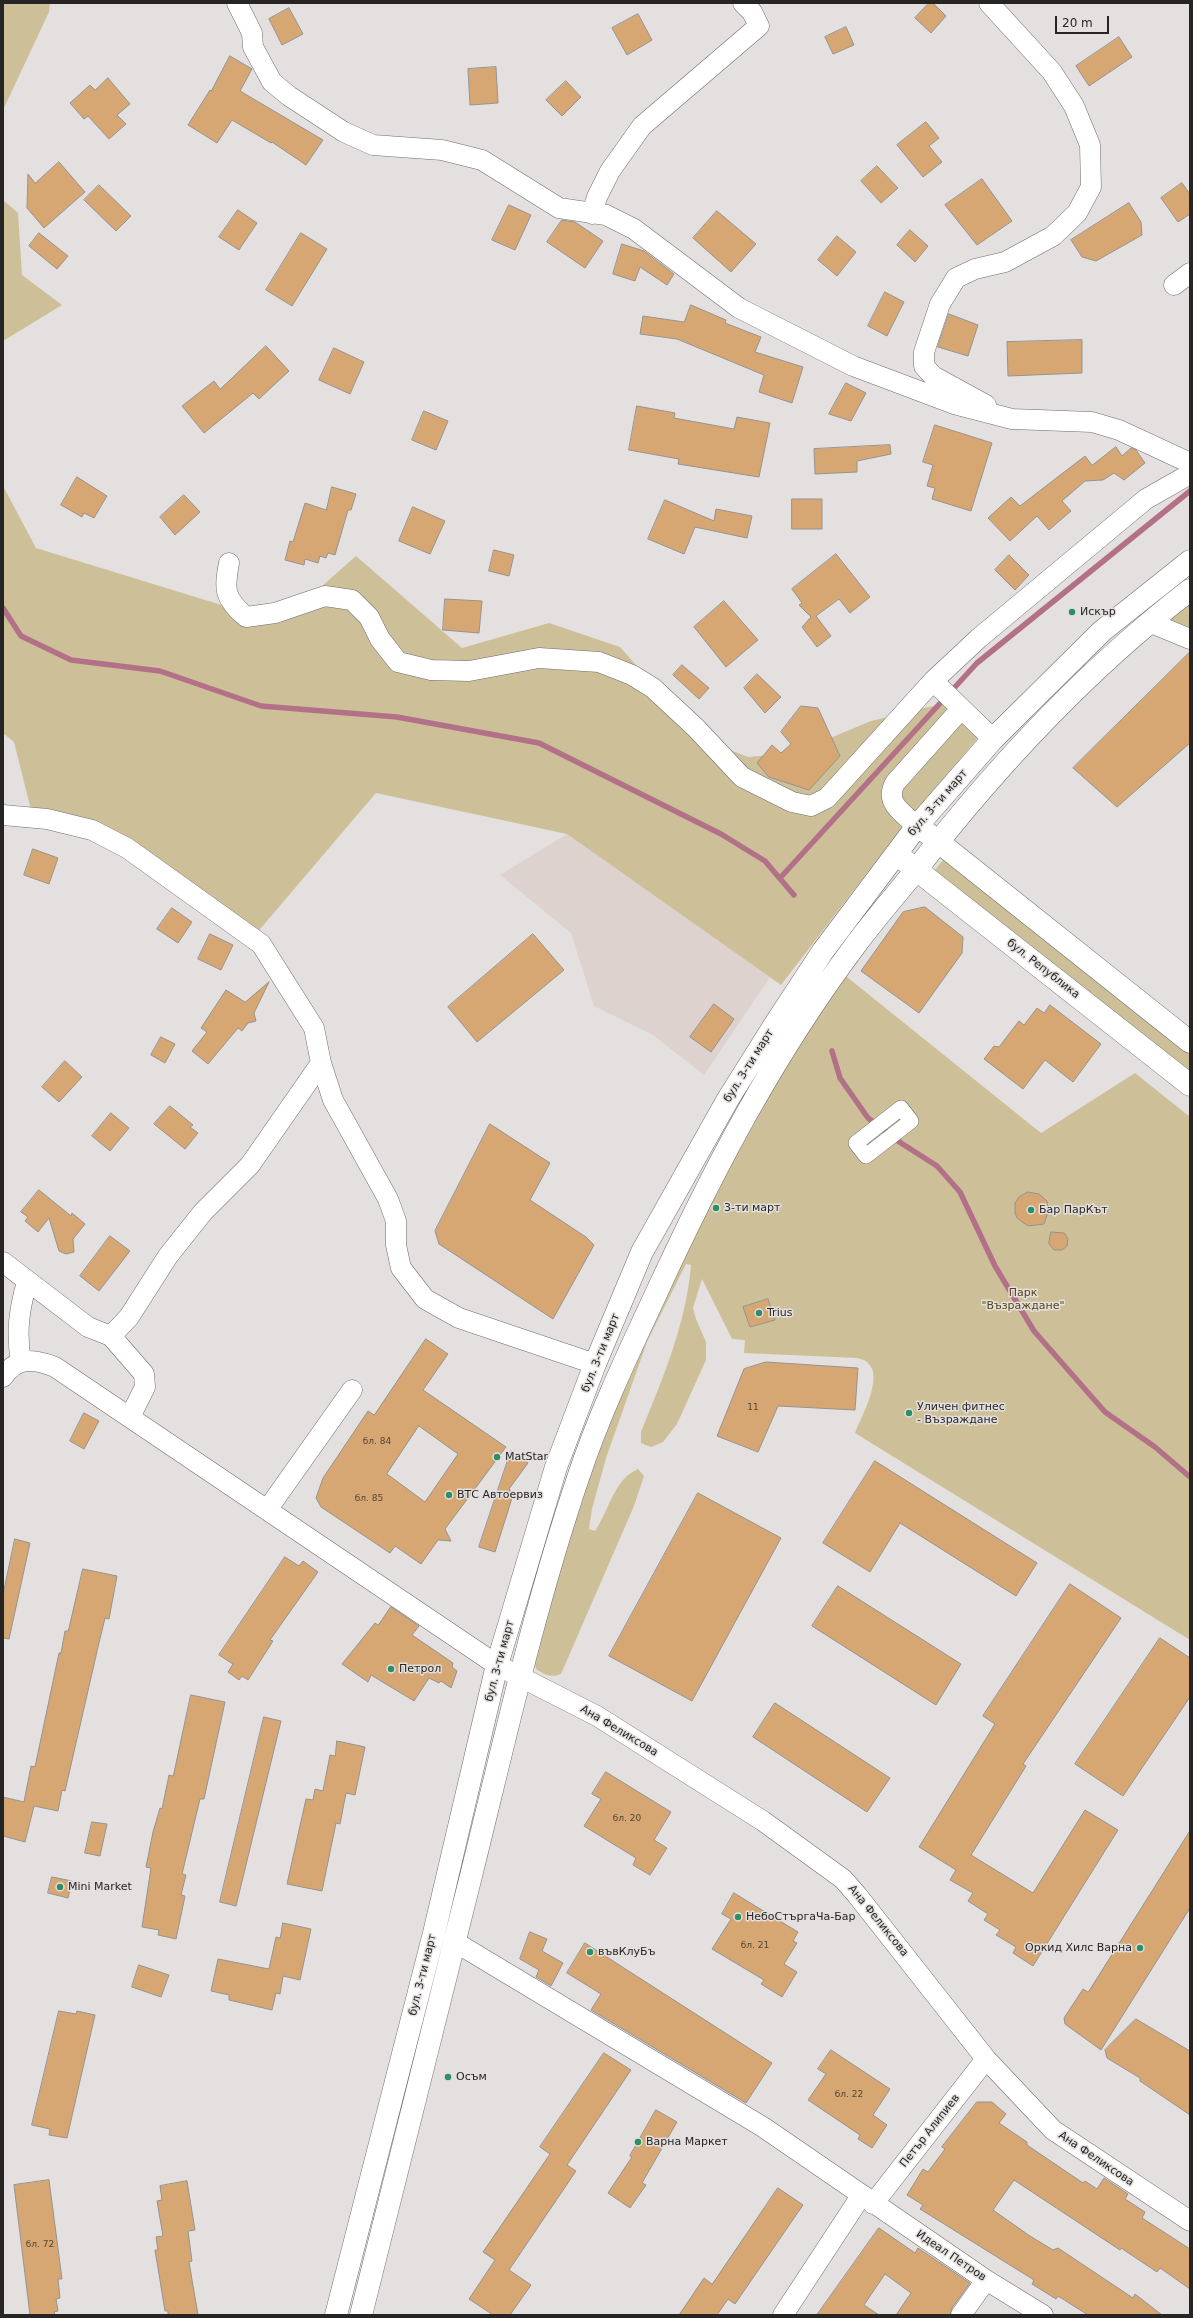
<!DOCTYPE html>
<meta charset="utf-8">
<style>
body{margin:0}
#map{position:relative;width:1193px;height:2318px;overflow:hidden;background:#e4e0df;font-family:"DejaVu Sans",sans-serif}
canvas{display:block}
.frame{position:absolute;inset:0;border:4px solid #262524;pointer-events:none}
.scale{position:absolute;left:1055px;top:16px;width:54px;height:18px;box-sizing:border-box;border:2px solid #262524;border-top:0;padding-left:5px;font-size:12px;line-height:14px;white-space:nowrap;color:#262524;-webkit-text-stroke:3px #e4e0df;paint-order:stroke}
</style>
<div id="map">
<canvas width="1193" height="2318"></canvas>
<div class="frame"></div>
<div class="scale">20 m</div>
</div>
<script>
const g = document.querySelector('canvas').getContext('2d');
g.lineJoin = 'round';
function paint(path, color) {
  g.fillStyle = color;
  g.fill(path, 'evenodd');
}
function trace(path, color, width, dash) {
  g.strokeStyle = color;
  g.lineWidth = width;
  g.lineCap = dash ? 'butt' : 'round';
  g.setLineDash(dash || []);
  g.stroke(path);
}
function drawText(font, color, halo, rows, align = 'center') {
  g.font = font + ' "DejaVu Sans",sans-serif';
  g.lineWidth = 3;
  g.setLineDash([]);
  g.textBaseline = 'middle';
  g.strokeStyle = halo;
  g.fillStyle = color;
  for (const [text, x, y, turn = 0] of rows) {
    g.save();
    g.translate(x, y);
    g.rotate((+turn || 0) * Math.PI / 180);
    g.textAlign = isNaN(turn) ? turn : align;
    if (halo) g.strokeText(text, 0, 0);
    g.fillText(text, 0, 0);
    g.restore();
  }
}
paint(new Path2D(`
 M 567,834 L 770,977 L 704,1075 L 653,1035 L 594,1006 L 571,933 L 500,875 Z`), '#ddd2ce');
paint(new Path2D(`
 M 3,3 L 50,3 L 49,12 L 3,110 Z
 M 3,200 L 18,213 L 22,275 L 62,305 L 3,341 Z
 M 3,486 L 36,548 L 280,623 L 356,556 L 462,648 L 549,623 L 620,647 L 702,739 L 748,757 L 794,753 L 871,721 L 949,702 L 981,734 L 890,843 L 781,985 L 567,834 L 376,793 L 255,935 L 89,834 L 34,822 L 14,742 L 3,733 Z
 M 1190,590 L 1190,626 L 1180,635 L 1149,622 Z
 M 950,852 L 1190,1042 L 1190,1076 L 928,878 Z
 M 842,973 L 1041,1133 L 1135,1073 L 1190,1117 L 1190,1640 L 855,1433 C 861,1417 884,1377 868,1363 C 866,1360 860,1359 857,1358 L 744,1353 L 745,1340 L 732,1339 L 702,1279 L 693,1308 L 696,1319 L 706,1342 L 706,1360 L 677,1424 L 663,1442 L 651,1447 L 641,1443 L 641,1432 C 663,1378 686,1324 691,1265 L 686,1264 L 647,1342 L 606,1458 L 592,1509 L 589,1529 L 595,1531 C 609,1510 615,1478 638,1469 L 644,1476 L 634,1506 L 561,1674 C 551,1678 545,1675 536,1669 L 534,1658 L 591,1467 L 674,1268 L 719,1190 L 739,1140 Z`), '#cdc099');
trace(new Path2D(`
 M 3,608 L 21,636 L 71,660 L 160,671 L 261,706 L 397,717 L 539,743 L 721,834 L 765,861 L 794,895
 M 780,878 L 977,663 L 1190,491
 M 832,1051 L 840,1078 L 868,1118 L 901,1143 L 937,1166 L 960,1192 L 995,1266 L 1034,1331 L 1105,1412 L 1155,1447 L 1190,1477`), '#b37188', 5.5);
const building = new Path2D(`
 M 929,3 L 933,3 L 946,16 L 931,33 L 915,18 Z
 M 289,8 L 303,34 L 282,45 L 269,19 Z
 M 638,14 L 652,40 L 627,55 L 612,28 Z
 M 846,27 L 854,45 L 833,54 L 825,37 Z
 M 1119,37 L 1132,57 L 1089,86 L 1076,66 Z
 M 230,56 L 252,69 L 240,91 L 323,140 L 306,165 L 272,142 L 271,143 L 232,120 L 217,143 L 188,125 L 210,90 L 211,91 Z
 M 496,67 L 498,103 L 470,105 L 468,69 Z
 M 108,78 L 130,104 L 117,115 L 126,124 L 109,139 L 88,116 L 84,119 L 70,103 L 90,85 L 95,90 Z
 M 566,81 L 581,97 L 562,116 L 546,100 Z
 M 926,122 L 939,138 L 929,146 L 942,162 L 923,177 L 897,145 Z
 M 59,162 L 85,192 L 44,228 L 27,208 L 28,174 L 35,183 Z
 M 877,166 L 898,188 L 881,203 L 861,181 Z
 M 982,179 L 1012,221 L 977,245 L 945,205 Z
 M 1182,183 L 1190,194 L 1190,214 L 1178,222 L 1161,198 Z
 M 99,185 L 131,216 L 116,231 L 84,200 Z
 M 1129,203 L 1141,222 L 1142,235 L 1096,261 L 1082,257 L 1071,240 Z
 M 509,205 L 531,215 L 515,250 L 492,240 Z
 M 238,210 L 257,223 L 239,250 L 219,237 Z
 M 717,211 L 756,244 L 731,272 L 693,238 Z
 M 562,220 L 575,222 L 603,241 L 585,268 L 547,242 Z
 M 910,230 L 928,246 L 915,262 L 897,245 Z
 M 39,233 L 68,256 L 57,269 L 29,246 Z
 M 301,233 L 327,249 L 292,306 L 266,290 Z
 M 837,236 L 856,252 L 837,276 L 818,260 Z
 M 622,244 L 644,251 L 674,274 L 667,285 L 640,267 L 635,281 L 613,274 Z
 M 885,292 L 904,302 L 887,336 L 868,326 Z
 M 691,305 L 726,320 L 725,323 L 761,337 L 755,352 L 803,367 L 792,403 L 759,392 L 764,375 L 677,339 L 640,334 L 643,316 L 684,322 Z
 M 949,314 L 978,325 L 968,356 L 938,347 Z
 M 1082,340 L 1082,373 L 1008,376 L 1007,342 Z
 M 266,346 L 289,371 L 259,399 L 253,393 L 204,433 L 182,406 L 214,381 L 220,389 Z
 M 334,348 L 364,362 L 350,394 L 319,380 Z
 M 846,383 L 866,393 L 851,421 L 829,414 Z
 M 637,406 L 675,413 L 674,418 L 734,429 L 737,417 L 770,423 L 759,477 L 678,464 L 679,459 L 629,450 Z
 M 424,411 L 448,421 L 436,450 L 412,440 Z
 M 935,425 L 992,443 L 971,511 L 932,499 L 935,488 L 927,486 L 933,465 L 923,462 Z
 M 890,445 L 891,454 L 857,461 L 857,472 L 815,474 L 814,449 Z
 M 1116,447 L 1122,456 L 1131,448 L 1136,450 L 1145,463 L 1124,480 L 1114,473 L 1103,480 L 1085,481 L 1062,501 L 1071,511 L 1049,530 L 1037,516 L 1010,541 L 988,518 L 1011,497 L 1020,506 L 1085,456 L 1092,465 Z
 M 77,477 L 107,496 L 94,518 L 84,513 L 82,517 L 61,505 Z
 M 332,487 L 356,494 L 351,510 L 348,510 L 335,555 L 328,553 L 326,558 L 320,556 L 318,563 L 305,559 L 304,565 L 285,560 L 290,541 L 293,542 L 305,503 L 326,510 Z
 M 184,495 L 200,512 L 175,535 L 160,517 Z
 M 792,499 L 822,499 L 822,529 L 792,529 Z
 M 665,500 L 714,521 L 716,509 L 752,516 L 747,538 L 695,527 L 684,554 L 648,539 Z
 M 413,507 L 445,521 L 430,554 L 399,541 Z
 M 494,550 L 514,555 L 509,576 L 489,571 Z
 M 836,554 L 870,597 L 850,613 L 839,599 L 816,616 L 831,636 L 817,647 L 802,627 L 811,617 L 799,605 L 802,603 L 792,589 Z
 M 1009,555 L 1029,575 L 1015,590 L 995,570 Z
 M 445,599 L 482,601 L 479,633 L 443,630 Z
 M 724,601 L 758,640 L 726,667 L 694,627 Z
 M 1190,652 L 1190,743 L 1117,807 L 1073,768 Z
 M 682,665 L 709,688 L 699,699 L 673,675 Z
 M 757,674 L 781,697 L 765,713 L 744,688 Z
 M 801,706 L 818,708 L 840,756 L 809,790 L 769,777 L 757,763 L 772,745 L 781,753 L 791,744 L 781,732 Z
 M 33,849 L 58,858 L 49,884 L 24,875 Z
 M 925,907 L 963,937 L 962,953 L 919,1013 L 861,971 L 903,912 Z
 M 172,908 L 192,922 L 178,943 L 157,929 Z
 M 210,934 L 233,945 L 221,970 L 198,959 Z
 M 533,934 L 564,970 L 477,1042 L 448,1007 Z
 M 269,982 L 254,1013 L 256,1021 L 248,1023 L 242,1031 L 238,1028 L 208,1064 L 192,1051 L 207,1032 L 201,1028 L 226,990 L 245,1002 Z
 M 714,1004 L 734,1019 L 711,1052 L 690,1037 Z
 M 1050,1005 L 1101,1044 L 1073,1082 L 1045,1060 L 1023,1089 L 984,1059 L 994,1046 L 999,1047 L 1019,1021 L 1024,1025 L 1037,1008 L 1044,1013 Z
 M 161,1037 L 175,1044 L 165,1063 L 151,1055 Z
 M 65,1061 L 82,1077 L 59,1102 L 42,1087 Z
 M 170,1106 L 193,1125 L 190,1127 L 198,1133 L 185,1149 L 154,1124 Z
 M 111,1113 L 129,1128 L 110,1151 L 92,1136 Z
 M 490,1124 L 550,1163 L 530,1200 L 586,1237 L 594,1245 L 553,1319 L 439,1244 L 435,1231 Z
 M 39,1190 L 71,1216 L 72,1213 L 85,1224 L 73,1239 L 74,1252 L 66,1254 L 59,1251 L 49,1218 L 38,1232 L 25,1221 L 28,1217 L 21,1212 Z
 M 1028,1192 L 1039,1194 L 1047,1201 L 1048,1212 L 1044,1224 L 1028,1226 L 1017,1218 L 1015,1213 L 1015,1203 L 1019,1197 Z
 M 1051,1232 L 1064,1233 L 1068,1239 L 1067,1246 L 1062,1250 L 1054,1250 L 1049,1244 Z
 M 110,1236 L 130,1251 L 99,1291 L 80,1276 Z
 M 768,1299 L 775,1320 L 750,1327 L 743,1307 Z
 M 426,1339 L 448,1354 L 423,1390 L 506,1447 L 445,1529 L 451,1541 L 438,1540 L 421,1564 L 395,1546 L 390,1553 L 321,1507 L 316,1498 L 323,1478 L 368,1411 L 374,1415 ZM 419,1426 L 458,1454 L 425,1502 L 387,1474 Z
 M 766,1362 L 858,1368 L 855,1410 L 778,1406 L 758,1452 L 717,1436 L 744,1369 Z
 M 84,1413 L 99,1421 L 84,1449 L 70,1441 Z
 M 511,1451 L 528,1463 L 509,1489 L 513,1495 L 495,1552 L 479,1547 Z
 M 875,1461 L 1037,1563 L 1016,1596 L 900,1523 L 870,1572 L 823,1543 Z
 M 698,1493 L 781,1538 L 692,1701 L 609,1656 Z
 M 15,1539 L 30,1543 L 9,1639 L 3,1638 L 3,1595 Z
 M 285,1557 L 299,1566 L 303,1561 L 318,1572 L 270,1640 L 273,1641 L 248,1680 L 242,1676 L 239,1680 L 228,1672 L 233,1664 L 219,1655 Z
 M 83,1569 L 117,1576 L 109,1619 L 105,1618 L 98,1647 L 65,1791 L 62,1790 L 58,1811 L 34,1806 L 25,1842 L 3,1836 L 3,1797 L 24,1802 L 31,1766 L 35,1767 L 59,1653 L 61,1653 L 65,1631 L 68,1631 Z
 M 1070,1584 L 1121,1618 L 1023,1764 L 1026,1766 L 971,1855 L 1033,1893 L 1085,1810 L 1118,1830 L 1033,1966 L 1013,1953 L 1016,1947 L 996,1935 L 1000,1930 L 984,1920 L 988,1914 L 968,1901 L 973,1893 L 950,1880 L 956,1870 L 919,1847 L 995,1724 L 983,1716 Z
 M 838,1586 L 961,1664 L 936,1705 L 812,1626 Z
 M 391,1607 L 419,1626 L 412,1635 L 453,1663 L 452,1667 L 457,1671 L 451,1688 L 441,1681 L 439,1683 L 429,1678 L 414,1701 L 371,1675 L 368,1682 L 342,1664 L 375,1623 L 378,1625 Z
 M 1160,1638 L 1190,1658 L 1190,1697 L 1123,1796 L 1075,1764 Z
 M 191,1695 L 225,1702 L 204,1799 L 200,1799 L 182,1874 L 186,1875 L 181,1895 L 185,1896 L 176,1939 L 158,1935 L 159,1930 L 142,1927 L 151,1868 L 146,1867 L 153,1832 L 160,1808 L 162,1809 L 169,1775 L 173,1776 Z
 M 775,1703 L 890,1778 L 867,1812 L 753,1737 Z
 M 264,1717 L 281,1721 L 236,1906 L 220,1902 Z
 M 337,1741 L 365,1747 L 355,1795 L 346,1793 L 340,1824 L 336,1823 L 322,1891 L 287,1884 L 306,1799 L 313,1800 L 315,1789 L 323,1791 L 330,1755 L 335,1756 Z
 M 606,1772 L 671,1812 L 654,1840 L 667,1848 L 650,1875 L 633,1865 L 636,1858 L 584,1826 L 601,1799 L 592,1794 Z
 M 92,1822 L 107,1824 L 100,1856 L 85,1853 Z
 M 1190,1831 L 1190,1908 L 1101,2050 L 1065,2024 L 1064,2018 L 1083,1989 L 1088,1992 Z
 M 52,1877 L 72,1881 L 68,1898 L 48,1893 Z
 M 734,1893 L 798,1932 L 793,1941 L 797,1943 L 784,1964 L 797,1972 L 782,1997 L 761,1984 L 764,1980 L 712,1949 L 731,1919 L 722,1914 Z
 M 283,1923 L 311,1929 L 300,1980 L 283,1976 L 280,1994 L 276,1993 L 272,2010 L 229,2000 L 229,1995 L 211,1991 L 218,1959 L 269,1969 L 276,1937 L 280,1938 Z
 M 530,1932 L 547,1939 L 542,1951 L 563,1963 L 551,1986 L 536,1977 L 539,1970 L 520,1959 Z
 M 585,1943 L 772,2063 L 746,2103 L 591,2010 L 601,1994 L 567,1973 Z
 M 139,1965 L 169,1975 L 161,1997 L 132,1987 Z
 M 59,2011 L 76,2014 L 77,2011 L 95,2015 L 67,2138 L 49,2135 L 50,2129 L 32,2125 Z
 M 1136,2019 L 1190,2051 L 1190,2115 L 1140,2081 L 1140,2078 L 1107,2058 L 1105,2050 Z
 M 831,2050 L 890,2089 L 873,2115 L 887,2125 L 872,2148 L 858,2139 L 860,2135 L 808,2100 L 826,2074 L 818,2069 Z
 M 604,2053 L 631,2070 L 567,2165 L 576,2171 L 509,2270 L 531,2285 L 510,2315 L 493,2315 L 469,2299 L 495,2260 L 483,2252 L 550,2154 L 540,2147 Z
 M 977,2102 L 992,2102 L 1006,2114 L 999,2123 L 1027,2142 L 1027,2145 L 1083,2183 L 1085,2181 L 1097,2189 L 1104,2178 L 1128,2194 L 1125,2199 L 1145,2212 L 1142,2218 L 1190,2249 L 1190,2289 L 1160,2268 L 1157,2272 L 1121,2248 L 1120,2250 L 1014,2180 L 993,2210 L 1030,2236 L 1053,2250 L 1058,2248 L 1133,2298 L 1135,2294 L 1162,2315 L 1088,2315 L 1058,2296 L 1056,2299 L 1032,2284 L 1034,2280 L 920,2209 L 923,2205 L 907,2195 L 923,2169 L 928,2172 L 945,2149 L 942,2147 Z
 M 656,2110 L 677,2122 L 642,2183 L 646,2185 L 630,2208 L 608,2193 L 632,2157 L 630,2156 Z
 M 49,2180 L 62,2279 L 58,2279 L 60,2298 L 56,2299 L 58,2311 L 54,2312 L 55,2315 L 30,2315 L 14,2185 Z
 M 187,2181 L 195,2230 L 188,2231 L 192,2261 L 189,2262 L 198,2315 L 168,2315 L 168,2311 L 165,2311 L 155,2250 L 158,2250 L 156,2237 L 163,2236 L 157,2201 L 162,2200 L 160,2186 Z
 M 778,2188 L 803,2205 L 735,2304 L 728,2299 L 717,2315 L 679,2315 L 704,2278 L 712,2284 Z
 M 879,2228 L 915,2253 L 918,2248 L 970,2283 L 952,2308 L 950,2315 L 896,2315 L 911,2293 L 885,2274 L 864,2305 L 879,2315 L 817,2315 Z`);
paint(building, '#d7a773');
trace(building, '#959391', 1);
const pedestrian = new Path2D(`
 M 901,1108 L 911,1121 L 866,1156 L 856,1143 Z`);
const minor = new Path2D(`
 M 237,3 L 252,33 L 253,47 L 272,82 L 289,96 L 344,132 L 373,145 L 442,150 L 482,160 L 559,208 L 606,215 L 634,229 L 739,308 L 853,366 L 954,404 L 1012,419 L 1092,422 L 1119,430 L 1190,463
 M 592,214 L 597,197 L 610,171 L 642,126 L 759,26 L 752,12 L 743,3
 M 1174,285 L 1190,273
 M 986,405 L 933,376 L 924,366 L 924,352 L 940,304 L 956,278 L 975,269 L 1005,262 L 1053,236 L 1077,213 L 1091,187 L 1090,145 L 1074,106 L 1052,72 L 989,3
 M 229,563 C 224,590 224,598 246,617 L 275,613 L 325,596 L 352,600 L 369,617 L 380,639 L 398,662 L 431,670 L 469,671 L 539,658 L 599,662 L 632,675 L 653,688 L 696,728 L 742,777 L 792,802 L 811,806 L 827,798 L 933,681 L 979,638 L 1146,499 L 1190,474
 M 1149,622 L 1190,639
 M 933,681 L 993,739
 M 3,815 L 47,819 L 92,830 L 127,848 L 261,944 L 314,1028 L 321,1063 L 333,1100 L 388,1199 L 396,1221 L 396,1245 L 401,1268 L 425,1299 L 459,1318 L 595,1364
 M 917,826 C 903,813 884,803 895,783 L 961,709
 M 3,1262 L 88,1327 L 111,1336 L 129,1317 L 168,1256 L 203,1212 L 250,1165 L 321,1063
 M 111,1336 L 144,1374 L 145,1387 L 130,1417
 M 21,1362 C 16,1332 19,1310 27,1282
 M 3,1377 C 17,1356 35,1359 55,1367 L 497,1665 L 597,1716 L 763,1821 L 843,1879 L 857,1895 L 986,2059 L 1053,2130 L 1190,2221
 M 267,1510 L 352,1390
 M 455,1942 L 763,2127 L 986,2280 L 1043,2315
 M 873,2204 L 986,2059
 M 783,2315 L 861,2196
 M 961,2315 L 986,2280`);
const tertiary = new Path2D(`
 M 926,832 L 1190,1042
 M 904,860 L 1190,1085
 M 336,2315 L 434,1933 L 497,1665 L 556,1467 L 595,1364 L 642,1252 L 728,1099 L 775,1024 L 823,951 L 917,826 L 993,739 L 1102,631 L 1190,561
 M 361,2315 C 398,2169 435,2023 471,1876 C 504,1743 534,1608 578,1478 C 599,1415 627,1356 655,1296 C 711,1174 773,1055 854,947 C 873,921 895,896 916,870 C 996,767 1086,670 1190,590`);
trace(pedestrian, '#6f6c6b', 16);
trace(minor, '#6f6c6b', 21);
trace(tertiary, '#6f6c6b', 23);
trace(pedestrian, '#fff', 15);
trace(minor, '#fff', 20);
trace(tertiary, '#fff', 22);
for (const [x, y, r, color] of [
 [1072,612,4,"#2d8e67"],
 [716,1208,4,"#2d8e67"],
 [1031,1210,4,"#2d8e67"],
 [759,1313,4,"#2d8e67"],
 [909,1413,4,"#2d8e67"],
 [497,1457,4,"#2d8e67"],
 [449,1495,4,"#2d8e67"],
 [391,1669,4,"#2d8e67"],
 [60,1887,4,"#2d8e67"],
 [738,1917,4,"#2d8e67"],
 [1140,1948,4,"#2d8e67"],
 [590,1952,4,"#2d8e67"],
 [448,2077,4,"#2d8e67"],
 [638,2142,4,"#2d8e67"]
]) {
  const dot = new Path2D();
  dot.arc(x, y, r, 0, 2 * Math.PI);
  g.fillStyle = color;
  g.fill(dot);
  trace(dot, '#e4e0df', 1.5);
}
drawText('9px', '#524638', null, [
 ["11",753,1408],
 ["бл. 84",377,1442],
 ["бл. 85",369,1499],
 ["бл. 20",627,1819],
 ["бл. 21",755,1946],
 ["бл. 22",849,2095],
 ["бл. 72",40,2245]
]);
drawText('11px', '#262524', '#e4e0df', [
 ["Искър",1080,612],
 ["3-ти март",724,1208],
 ["Бар ПарКът",1039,1210],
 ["Trius",767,1313],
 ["Уличен фитнес",917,1407],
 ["- Възраждане",917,1420],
 ["MatStar",505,1457],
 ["ВТС Автоервиз",457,1495],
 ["Петрол",399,1669],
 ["Mini Market",68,1887],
 ["НебоСтъргаЧа-Бар",746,1917],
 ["Оркид Хилс Варна",1132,1948,"right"],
 ["въвКлуБъ",598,1952],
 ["Осъм",456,2077],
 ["Варна Маркет",646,2142]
], 'left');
drawText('11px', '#262524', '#e4e0df', [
 ["бул. 3-ти март",938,803,-49],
 ["бул. Република",1043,969,38],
 ["бул. 3-ти март",749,1066,-58],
 ["бул. 3-ти март",601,1353,-68],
 ["бул. 3-ти март",500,1661,-75],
 ["Ана Феликсова",619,1731,31],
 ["Ана Феликсова",878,1921,51],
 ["бул. 3-ти март",423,1975,-76],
 ["Петър Алипиев",930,2131,-52],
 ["Ана Феликсова",1096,2159,34],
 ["Идеал Петров",951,2256,34]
]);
drawText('11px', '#544511', '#e4e0df', [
 ["Парк",1023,1293],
 ["\"Възраждане\"",1023,1306]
]);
</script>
